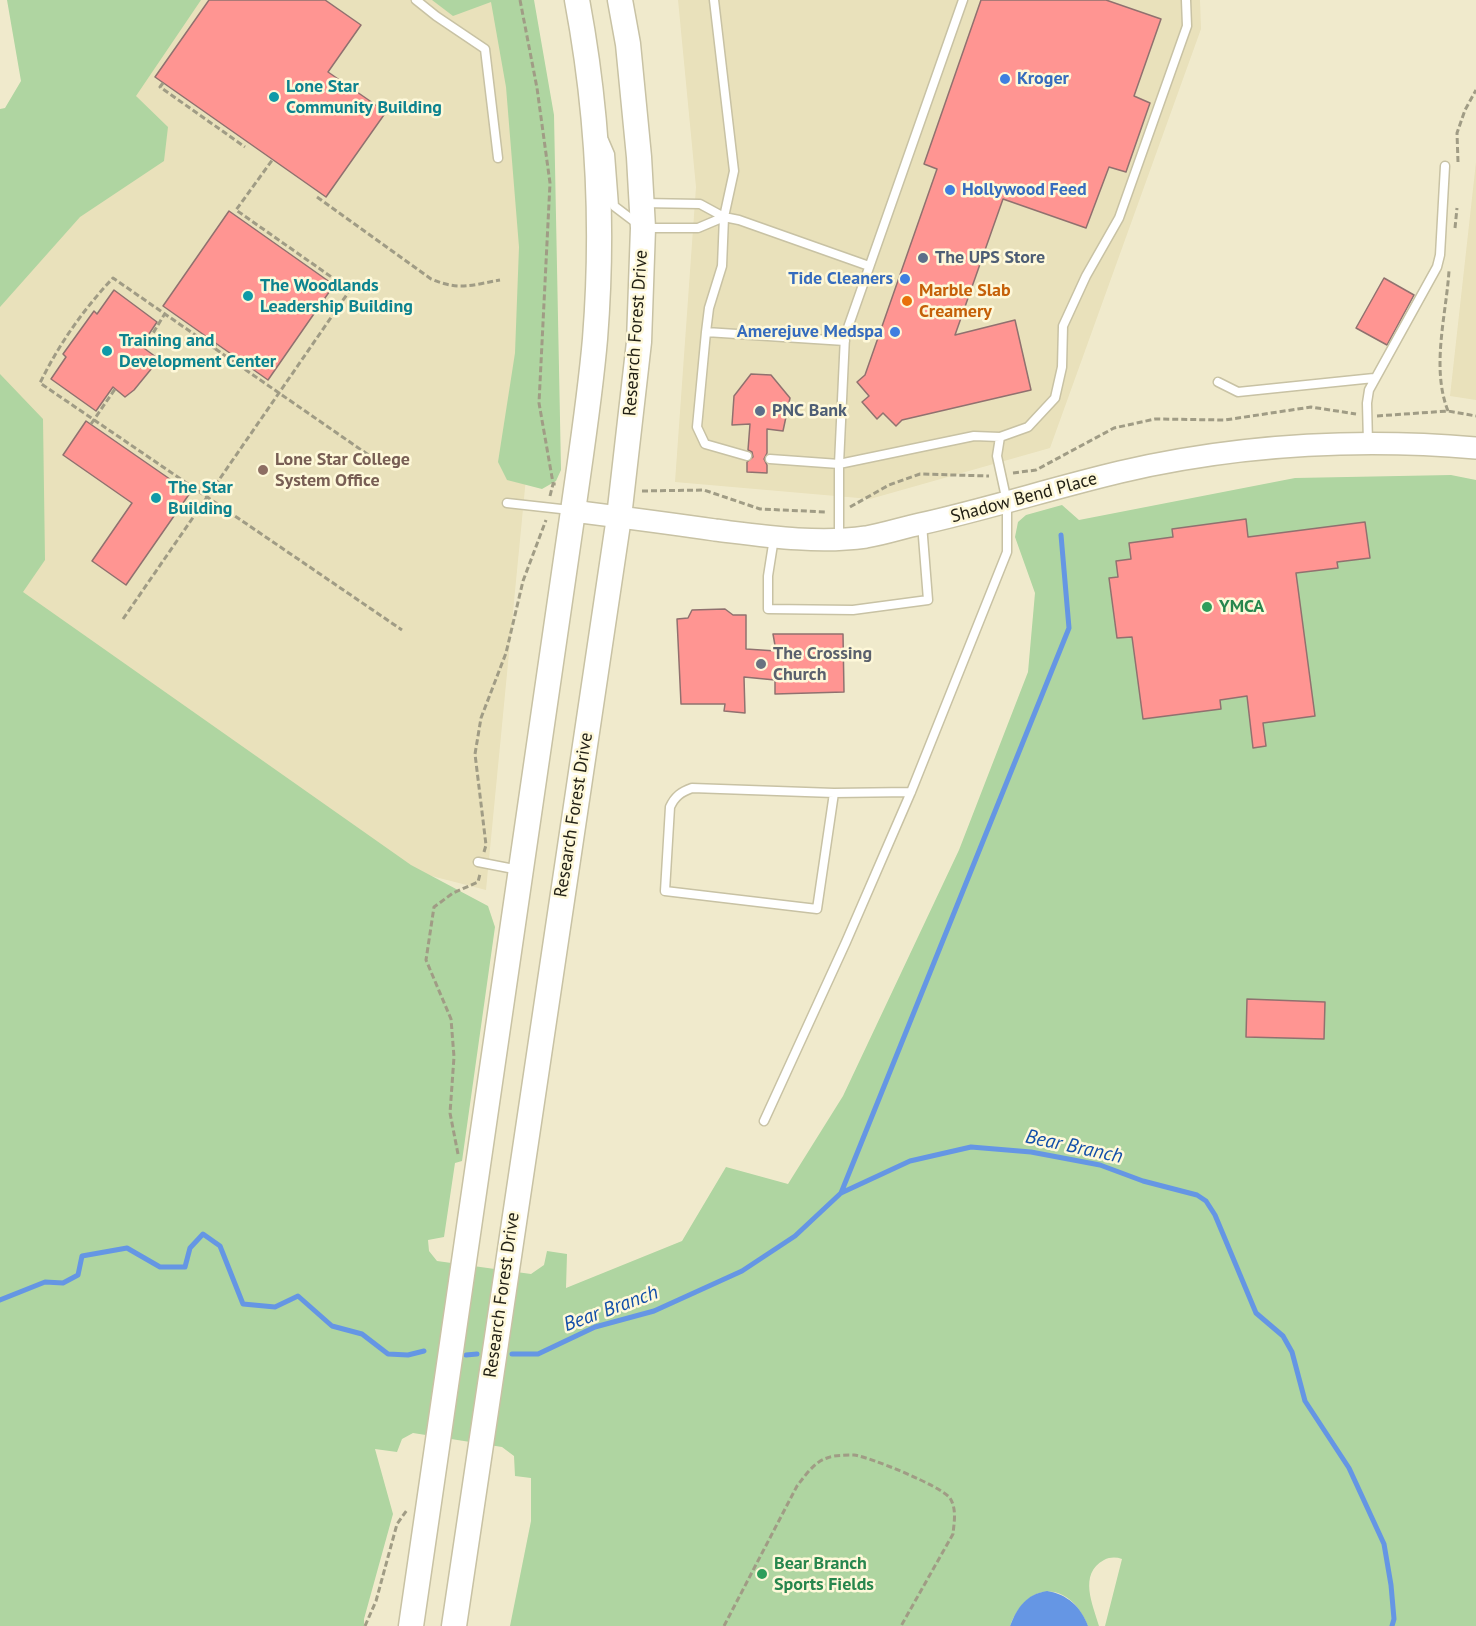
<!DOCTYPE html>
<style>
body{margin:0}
canvas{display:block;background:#f0eacc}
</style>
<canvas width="1476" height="1626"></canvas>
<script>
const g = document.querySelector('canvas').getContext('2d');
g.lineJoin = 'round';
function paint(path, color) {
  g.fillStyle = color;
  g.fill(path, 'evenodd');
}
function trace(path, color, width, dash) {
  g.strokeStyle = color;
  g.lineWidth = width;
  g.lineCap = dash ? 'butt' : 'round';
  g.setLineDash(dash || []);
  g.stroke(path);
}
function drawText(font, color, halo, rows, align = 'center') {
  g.font = font + ' "PT Sans",sans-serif';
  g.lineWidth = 5;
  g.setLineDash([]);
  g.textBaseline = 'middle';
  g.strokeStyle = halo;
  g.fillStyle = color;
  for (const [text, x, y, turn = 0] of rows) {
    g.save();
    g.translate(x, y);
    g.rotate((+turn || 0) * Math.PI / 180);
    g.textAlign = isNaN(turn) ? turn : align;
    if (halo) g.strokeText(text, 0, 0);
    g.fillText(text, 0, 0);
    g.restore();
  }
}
paint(new Path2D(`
 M 160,0 L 511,0 L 533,406 L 486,890 L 408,870 L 18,593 L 0,535 L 0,238 Z
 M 678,0 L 1200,0 L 1201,29 L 1050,448 L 870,499 L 675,482 L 696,187 Z
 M 1476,162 L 1476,400 L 1450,396 Z`), '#e9e1bb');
paint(new Path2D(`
 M 7,0 L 201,0 L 136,96 L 168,127 L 164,161 L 80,217 L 0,307 L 0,109 L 5,108 L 21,81 Z
 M 432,0 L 534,0 L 554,115 L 561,470 L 556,481 L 542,489 L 507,480 L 498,462 L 515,353 L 519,247 L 506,87 L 491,2 L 453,16 Z
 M 0,374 L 43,419 L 45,560 L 23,592 L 411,865 L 488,906 L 495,927 L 462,1161 L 455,1163 L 444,1237 L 428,1240 L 429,1251 L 437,1261 L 531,1274 L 544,1265 L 547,1251 L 567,1254 L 566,1288 L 682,1241 L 726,1167 L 788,1184 L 843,1096 L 959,850 L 1028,672 L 1035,593 L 1015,537 L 1018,522 L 1026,515 L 1062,505 L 1079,520 L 1295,478 L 1451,475 L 1476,480 L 1476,1626 L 1105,1626 L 1122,1559 C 1116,1557 1110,1557 1104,1560 C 1078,1574 1093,1605 1099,1626 L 1088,1626 C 1070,1581 1028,1579 1010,1626 L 510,1626 L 531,1521 L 531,1478 L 515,1476 L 514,1456 L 502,1447 L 413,1433 L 402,1439 L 397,1452 L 375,1449 L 393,1514 L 364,1619 L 364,1626 L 0,1626 Z`), '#afd5a1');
paint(new Path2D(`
 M 1047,1591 C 1067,1594 1081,1607 1088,1626 L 1010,1626 C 1017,1608 1026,1594 1047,1591 Z`), '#6596e4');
trace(new Path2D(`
 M 841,1193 L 1069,628 L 1061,535
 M 0,1300 L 45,1282 L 63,1283 L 78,1275 L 82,1256 L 127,1248 L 160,1267 L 185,1267 L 190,1248 L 203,1234 L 220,1246 L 243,1304 L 275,1307 L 298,1296 L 332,1326 L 362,1334 L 388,1354 L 408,1355 L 424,1351
 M 512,1354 L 538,1354 L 595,1327 L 654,1311 L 742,1271 L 795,1236 L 841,1193 L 910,1161 L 971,1147 L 1031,1152 L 1100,1165 L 1143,1181 L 1197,1195 L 1206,1201 L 1215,1215 L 1256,1313 L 1283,1336 L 1292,1352 L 1305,1401 L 1349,1468 L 1384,1544 L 1391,1585 L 1394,1619 L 1392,1626
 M 466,1355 L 477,1354`), '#6596e4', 5);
const building = new Path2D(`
 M 209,0 L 325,0 L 361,25 L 328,72 L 386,112 L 326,197 L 155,77 Z
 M 981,0 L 1106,0 L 1161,19 L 1134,96 L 1150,103 L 1126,172 L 1109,167 L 1086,228 L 1003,199 L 955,335 L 1015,320 L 1031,390 L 902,420 L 896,426 L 883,413 L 877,419 L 862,402 L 869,396 L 857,382 L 865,375 L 937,169 L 924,164 Z
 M 229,211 L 334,285 L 268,380 L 163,306 Z
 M 1384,278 L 1414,295 L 1387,345 L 1356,328 Z
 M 114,290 L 157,322 L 141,346 L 156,357 L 152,368 L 134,390 L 125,397 L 113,387 L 96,411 L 51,379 L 66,357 L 63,354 L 94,311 L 97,314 Z
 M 751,374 L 771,375 L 790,398 L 783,431 L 767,429 L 767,453 L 764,459 L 767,465 L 767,473 L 747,472 L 747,462 L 753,457 L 752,452 L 748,450 L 750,424 L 732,425 L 734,396 Z
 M 86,421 L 190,493 L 126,585 L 92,561 L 132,503 L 63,455 Z
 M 1246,519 L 1248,537 L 1365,522 L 1370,558 L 1337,562 L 1338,568 L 1296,573 L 1315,716 L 1263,723 L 1266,746 L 1253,748 L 1247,696 L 1220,700 L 1221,709 L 1143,719 L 1132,637 L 1117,638 L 1109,578 L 1118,577 L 1116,561 L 1131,559 L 1129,543 L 1173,537 L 1172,529 Z
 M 725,609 L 733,615 L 746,615 L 746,649 L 776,651 L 773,634 L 843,634 L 844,692 L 775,694 L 775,680 L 744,677 L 745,713 L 724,711 L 725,704 L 681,704 L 677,619 L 688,618 L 692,610 Z
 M 1247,999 L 1325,1002 L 1324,1039 L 1246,1037 Z`);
paint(building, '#ff9592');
trace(building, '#90716f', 1.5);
const service = new Path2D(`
 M 416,0 L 436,16 L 485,49 L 498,158
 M 714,0 L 734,171 L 724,217 L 722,266 L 709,308 L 706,332 L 845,341
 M 604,140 L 610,154 L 614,206 L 643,228 L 698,228 L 724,217
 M 642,203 L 700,204 L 724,217 L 739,220 L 869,266
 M 706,332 L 697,427 L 705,444 L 747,456
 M 1218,382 L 1238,392 L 1374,378
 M 1368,443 L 1367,403 L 1369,390 L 1437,267 L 1440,255 L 1445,166
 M 770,459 L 839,464 L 974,436 L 1000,437 L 1028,427 L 1055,398 L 1062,367 L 1063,326 L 1086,276 L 1119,218 L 1187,26 L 1186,0
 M 507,503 L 570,510
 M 839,537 L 839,464 L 845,336 L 963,0
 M 774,538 L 768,576 L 768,609 L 853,610 L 928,600 L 922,524
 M 834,793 L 817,909 L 665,891 L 670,807 C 675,796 681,792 692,788 L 834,793 L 911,792
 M 478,862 L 519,870
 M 764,1121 L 846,942 L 911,792 L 1007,552 L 1007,502 L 997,456 L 1000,437`);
const tertiary = new Path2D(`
 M 573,511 C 620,517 668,523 715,530 C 764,536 816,544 866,537 C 884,534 902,528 920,524 C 987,509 1053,488 1120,472 C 1236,445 1357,438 1476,448`);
const secondary = new Path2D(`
 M 411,1626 L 573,511 C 581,454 590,397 595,339 C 604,226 598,112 577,0
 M 454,1626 L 619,517 L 639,342 L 643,228 L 639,157 L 628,44 L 620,0`);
trace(service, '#c8c2a4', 11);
trace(tertiary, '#c8c2a4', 24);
trace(secondary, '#c8c2a4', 27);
trace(new Path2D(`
 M 520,0 L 537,88 L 550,183 L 539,403 L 553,483
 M 163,83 L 160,87 L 245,147
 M 1458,162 L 1457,133 L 1465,110 L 1476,90
 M 317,197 L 431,279 C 459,291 472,285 500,280
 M 1455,228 L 1457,208
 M 144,348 L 164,315
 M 213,349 L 216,344
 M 1448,411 C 1431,368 1446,316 1449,271
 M 1377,416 L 1448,411 L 1476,416
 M 91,424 L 115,389
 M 383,465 L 113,278 C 83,310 59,344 40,383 L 402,630
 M 1013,473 L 1036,470 L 1114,428 L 1155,419 L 1225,420 L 1311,407 L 1356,414
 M 642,491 L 704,490 L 760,509 L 827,512
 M 550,496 L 553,484 L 558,484
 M 850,507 L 889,485 L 920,474 L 989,476
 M 123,619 L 350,290 L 236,210 L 273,159
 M 484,852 L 486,845 L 475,754 L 481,718 L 506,653 L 523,581 L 546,520
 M 458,1154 L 450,1113 L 454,1057 L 451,1019 L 426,960 L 434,907 L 453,893 L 478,882 L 480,874
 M 365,1626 L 376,1601 L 397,1524 L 407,1510
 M 724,1626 L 797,1486 C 805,1476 814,1462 827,1458 C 834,1455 847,1455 854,1455 C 870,1457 941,1486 950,1498 C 957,1509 954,1523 953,1534 L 901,1626`), '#a09c85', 3, [6, 3]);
trace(service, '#fff', 8);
trace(tertiary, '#fff', 21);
trace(secondary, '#fff', 24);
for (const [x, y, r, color] of [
 [1005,79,6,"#3f7fe0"],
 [274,97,6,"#0f9aa8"],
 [950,190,6,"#3f7fe0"],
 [923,258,6,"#5c6f8a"],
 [905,279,6,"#3f7fe0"],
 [248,296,6,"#0f9aa8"],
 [907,301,6,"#e8710a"],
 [895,332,6,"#3f7fe0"],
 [107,351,6,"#0f9aa8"],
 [760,411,6,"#5c6f8a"],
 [263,470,6,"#8d6e63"],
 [156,498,6,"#0f9aa8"],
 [1207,607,6,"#2e9e5b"],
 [761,664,6,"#6b7280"],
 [762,1574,6,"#2e9e5b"]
]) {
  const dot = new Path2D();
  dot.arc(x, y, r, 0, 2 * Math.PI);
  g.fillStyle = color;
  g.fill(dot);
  trace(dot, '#fef8d9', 2);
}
drawText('bold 18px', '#366cbe', '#fef8d9', [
 ["Kroger",1017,79],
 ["Hollywood Feed",962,190],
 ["Tide Cleaners",893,279,"right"],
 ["Amerejuve Medspa",883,332,"right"]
], 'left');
drawText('bold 18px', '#0d838f', '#fef8d9', [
 ["Lone Star",286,87],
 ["Community Building",286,108],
 ["The Woodlands",260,286],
 ["Leadership Building",260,307],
 ["Training and",119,341],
 ["Development Center",119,362],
 ["The Star",168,488],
 ["Building",168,509]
], 'left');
drawText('bold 18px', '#4e5e75', '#fef8d9', [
 ["The UPS Store",935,258],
 ["PNC Bank",772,411]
], 'left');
drawText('bold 18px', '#c56008', '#fef8d9', [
 ["Marble Slab",919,291],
 ["Creamery",919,312]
], 'left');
drawText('18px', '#222015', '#fef8d9', [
 ["Research Forest Drive",636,333,-86],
 ["Shadow Bend Place",1024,498,-15],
 ["Research Forest Drive",574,815,-81],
 ["Research Forest Drive",502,1295,-82]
]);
drawText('bold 18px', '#785e54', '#fef8d9', [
 ["Lone Star College",275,460],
 ["System Office",275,481]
], 'left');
drawText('bold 18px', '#27864d', '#fef8d9', [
 ["YMCA",1219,607],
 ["Bear Branch",774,1564],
 ["Sports Fields",774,1585]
], 'left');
drawText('bold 18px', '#5b616d', '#fef8d9', [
 ["The Crossing",773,654],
 ["Church",773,675]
], 'left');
drawText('italic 20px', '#114ea9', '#fef8d9', [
 ["Bear Branch",1074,1147,12],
 ["Bear Branch",611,1309,-20]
]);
</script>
